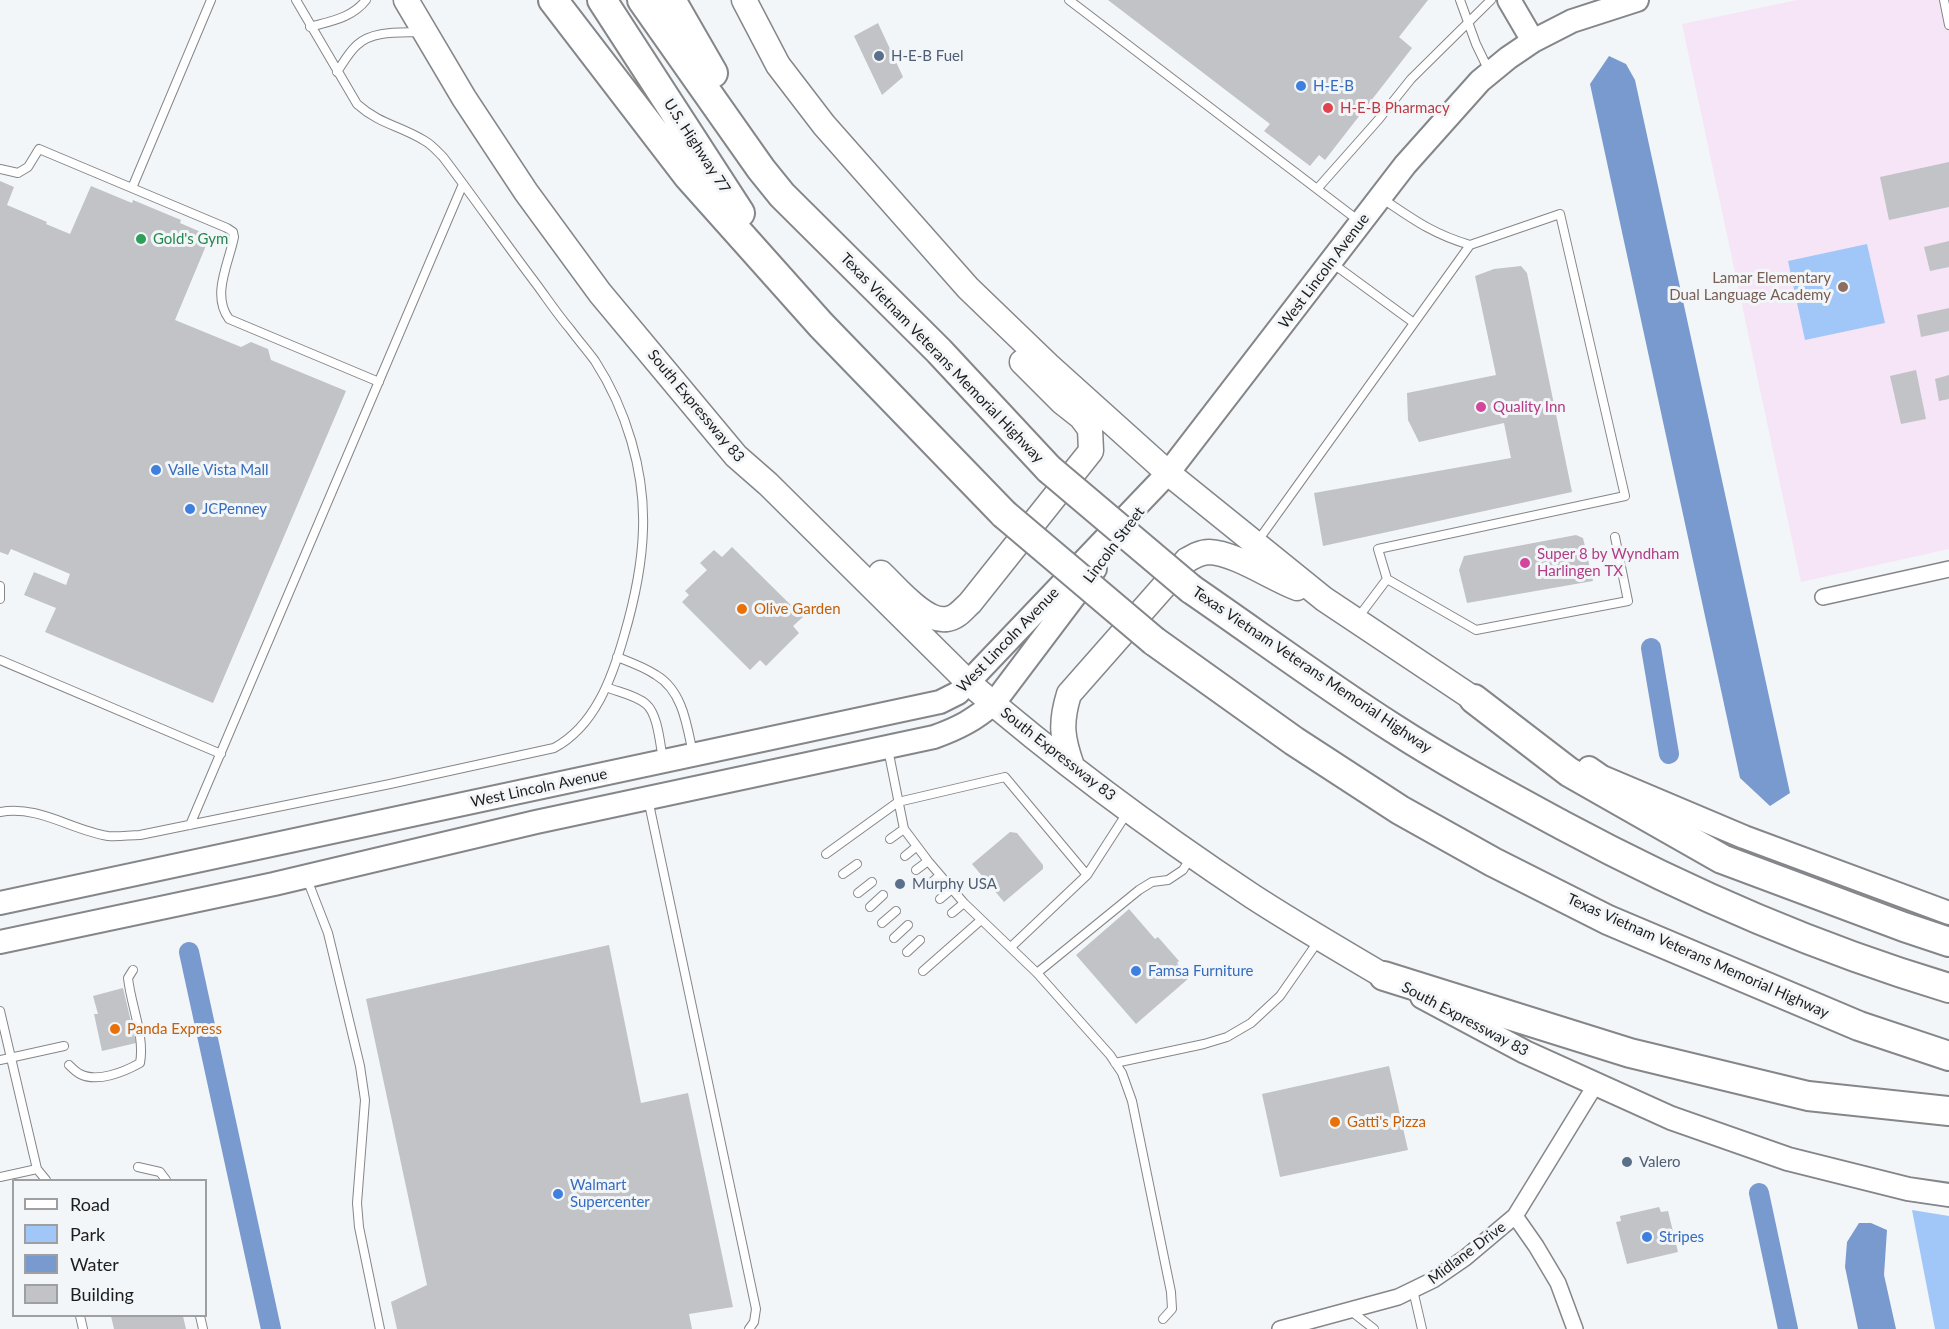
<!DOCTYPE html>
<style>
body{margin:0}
#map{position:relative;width:1949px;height:1329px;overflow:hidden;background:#f3f6f8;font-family:Lato,sans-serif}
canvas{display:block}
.legend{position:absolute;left:12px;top:1179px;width:195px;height:138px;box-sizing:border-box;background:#f3f6f8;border:2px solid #9d9fa1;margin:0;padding:8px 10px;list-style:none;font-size:18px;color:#1d1d1e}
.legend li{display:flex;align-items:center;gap:12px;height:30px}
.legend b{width:30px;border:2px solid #9d9fa1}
</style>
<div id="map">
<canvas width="1949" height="1329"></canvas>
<ul class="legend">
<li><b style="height:8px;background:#fff"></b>Road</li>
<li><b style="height:16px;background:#a0c7f7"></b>Park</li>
<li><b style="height:16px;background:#799acf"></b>Water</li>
<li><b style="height:16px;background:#c1c3c6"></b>Building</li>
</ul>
</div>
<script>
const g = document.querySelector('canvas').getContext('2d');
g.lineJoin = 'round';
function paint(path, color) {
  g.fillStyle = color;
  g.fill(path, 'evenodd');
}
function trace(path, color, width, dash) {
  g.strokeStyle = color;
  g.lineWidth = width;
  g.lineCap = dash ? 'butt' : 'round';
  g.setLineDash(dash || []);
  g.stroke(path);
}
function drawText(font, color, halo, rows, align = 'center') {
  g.font = font + ' Lato,sans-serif';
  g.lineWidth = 6;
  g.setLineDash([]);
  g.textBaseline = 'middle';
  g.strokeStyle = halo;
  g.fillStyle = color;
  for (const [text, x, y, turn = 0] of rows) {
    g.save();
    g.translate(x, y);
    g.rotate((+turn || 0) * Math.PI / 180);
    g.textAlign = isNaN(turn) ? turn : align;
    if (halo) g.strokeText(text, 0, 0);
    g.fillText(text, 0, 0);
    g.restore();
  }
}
paint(new Path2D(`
 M 1797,0 L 1949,0 L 1949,549 L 1801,582 L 1682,24 Z`), '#f6e5f7');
paint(new Path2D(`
 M 1867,244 L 1885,323 L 1805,340 L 1788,261 Z
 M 1912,1210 L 1949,1216 L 1949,1329 L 1935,1329 Z`), '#a0c7f7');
paint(new Path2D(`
 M 1609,56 L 1626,64 L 1635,80 L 1790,793 L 1770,806 L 1740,778 L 1590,84 Z
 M 1859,1223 L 1871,1223 L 1887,1230 L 1884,1275 L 1896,1329 L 1858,1329 L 1845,1267 L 1847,1242 Z`), '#799acf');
trace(new Path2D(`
 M 1651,648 L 1669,754
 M 189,952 L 271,1329
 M 1759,1193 L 1788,1329`), '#799acf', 20);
paint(new Path2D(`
 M 1108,0 L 1428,0 L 1399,37 L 1412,48 L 1325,160 L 1319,155 L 1310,166 L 1264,131 L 1270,124 Z
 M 878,23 L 903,77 L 882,95 L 854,36 Z
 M 1949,162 L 1949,207 L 1889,220 L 1880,177 Z
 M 0,181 L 14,187 L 7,205 L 47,222 L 46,224 L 70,234 L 91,186 L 132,203 L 133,200 L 181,220 L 180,223 L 210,236 L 175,320 L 241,347 L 251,342 L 268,349 L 271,360 L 346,391 L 213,703 L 45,632 L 56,608 L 24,595 L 34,572 L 66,585 L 70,574 L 11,549 L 8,555 L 0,552 Z
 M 1949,241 L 1949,267 L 1930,271 L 1924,247 Z
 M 1521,266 L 1527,273 L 1572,492 L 1323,546 L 1314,493 L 1511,458 L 1504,423 L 1419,442 L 1408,420 L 1407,393 L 1496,375 L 1475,276 L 1494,269 Z
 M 1949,308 L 1949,331 L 1921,337 L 1917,315 Z
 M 1916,370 L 1926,419 L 1901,424 L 1890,376 Z
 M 1949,375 L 1949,399 L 1939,401 L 1935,379 Z
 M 1576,535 L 1583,538 L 1593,581 L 1467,603 L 1459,570 L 1464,556 Z
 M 732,547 L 803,617 L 793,626 L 799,633 L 766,666 L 760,660 L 750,670 L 682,602 L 689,595 L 685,591 L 707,570 L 700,563 L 714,550 L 722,557 Z
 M 1010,832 L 1017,833 L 1043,865 L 1043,869 L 1004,902 L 972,864 Z
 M 1129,909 L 1155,939 L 1158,937 L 1179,961 L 1177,963 L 1189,978 L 1136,1024 L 1076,955 Z
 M 609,945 L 641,1103 L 688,1093 L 733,1307 L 689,1314 L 692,1329 L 397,1329 L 391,1302 L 427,1285 L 366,999 Z
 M 123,988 L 136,1043 L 102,1051 L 94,1014 L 98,1014 L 93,996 Z
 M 1389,1066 L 1408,1150 L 1280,1177 L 1262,1094 Z
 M 1659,1207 L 1661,1212 L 1668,1211 L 1678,1252 L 1627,1264 L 1616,1222 L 1621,1221 L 1620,1216 Z
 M 111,1316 L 183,1316 L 186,1329 L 114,1329 Z`), '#c1c3c6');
const lane = new Path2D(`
 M 1069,0 L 1359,221
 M 1460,0 L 1476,44 L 1489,71
 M 1944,0 L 1949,25
 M 310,27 C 331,21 352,18 366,0
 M 337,72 C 343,63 349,52 357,45 C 373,30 401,33 421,32
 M 0,169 L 18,173 L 28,167 L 39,149 L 227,228 L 233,232 L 234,237 C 229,263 211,295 229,319 L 379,382
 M 132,188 L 211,0
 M 1317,189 L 1379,119 L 1411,79 L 1491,0
 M 1332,263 L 1414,323
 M 1257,542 L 1470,245 C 1433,234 1414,220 1383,199
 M 1387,579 L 1378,549 L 1625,496 L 1560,214 L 1470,245
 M 0,586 L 0,599
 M 1357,619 L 1387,579 L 1476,630 L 1628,601 L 1615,537
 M 617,657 C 630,662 644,667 656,675 C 683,691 687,726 693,754
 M 0,660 L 221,754
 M 606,687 C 618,692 636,695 646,704 C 658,714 660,744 663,760
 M 888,749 L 904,829 L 928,861 L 964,903 L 1037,973 L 1110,1055 L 1122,1073 L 1132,1101 L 1171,1292 L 1172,1309 L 1163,1319
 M 648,799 L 756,1309 L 754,1322 L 749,1329
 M 0,812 C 39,805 71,830 108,836 C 118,837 130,835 140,835 L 390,784 L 554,748 C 595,726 612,678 624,636 C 634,602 642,565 643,529 C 645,471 626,409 595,361 C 587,350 578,340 570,329 C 558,315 548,300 537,285 C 505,243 475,199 443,157 C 437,151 432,145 425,141 C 401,126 379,124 357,104 L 296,0
 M 190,825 L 463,184
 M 890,839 L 904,829
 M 826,854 L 898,802 L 1005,777 L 1087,875
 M 905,856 L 916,847
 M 916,870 L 928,861
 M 843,874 L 857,864
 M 307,879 L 328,933 L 360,1066 L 365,1100 L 357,1203 L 359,1227 L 380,1329
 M 929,885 L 940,875
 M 858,893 L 872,882
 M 940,899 L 952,889
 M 870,907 L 883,895
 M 952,913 L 964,903
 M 882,923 L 896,911
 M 894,938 L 908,925
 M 1011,947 L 1087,875 L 1127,813
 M 907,952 L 920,940
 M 923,971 L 981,920
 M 1037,973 L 1139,890 L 1152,882 L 1168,880 L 1183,870 L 1191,857
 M 0,1011 L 37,1169 L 0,1177
 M 0,1060 L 64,1046
 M 1115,1063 L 1204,1044 L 1227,1037 L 1251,1023 L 1280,996 L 1319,940
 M 69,1065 C 72,1068 76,1072 80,1074 C 97,1083 124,1072 140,1063 C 145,1036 131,1006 128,978 L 133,970
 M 138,1167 L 160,1172 L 166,1180
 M 37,1169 L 46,1180
 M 1413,1290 L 1422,1329
 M 1351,1311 L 1374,1329
 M 80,1316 L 83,1329
 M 200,1316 L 203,1329`);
const street = new Path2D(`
 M 1823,597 L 1949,569
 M 1515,1216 L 1536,1246 L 1558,1283 L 1575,1329
 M 1280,1329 L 1398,1297 L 1433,1280 L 1465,1258 L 1515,1216 L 1596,1084`);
const secondary = new Path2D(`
 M 1509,0 L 1533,41
 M 1589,768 L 1602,777 L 1744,837 L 1949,913
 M 0,903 L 940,702 L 958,693 L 1168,473 L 1405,165 L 1480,81 L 1508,58 L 1533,41 L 1572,21 L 1637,0
 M 0,942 L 274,884 L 536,822 L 934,737 C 959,728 974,720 994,703 L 1095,569
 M 1422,997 L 1525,1052 L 1671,1118 L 1788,1159 L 1908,1189 L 1949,1195`);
const primary = new Path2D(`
 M 406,0 L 464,98 L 526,192 L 600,293 L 736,456 L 768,484 L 969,683 C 1058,760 1154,831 1252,896 C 1295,924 1340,950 1384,976
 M 744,0 L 778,65 L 824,125 L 968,288 L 1048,365 L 1168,473 L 1256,544 L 1324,599 L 1474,699
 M 881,573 C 896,587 925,623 947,619 C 957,618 963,609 970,603 L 1091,451 L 1090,429 L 1081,417 L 1062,402 L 1022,362
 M 1072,766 C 1062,738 1060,723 1069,694 L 1187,560 C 1194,556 1201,552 1209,552 C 1235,553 1271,578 1297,588`);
const highway = new Path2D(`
 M 553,0 L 688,176 L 821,325 L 1004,514
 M 602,0 L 740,213
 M 642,0 L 761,169 L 782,195 L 939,351 L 1049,469
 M 671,0 L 713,73
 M 1191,589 C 1258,635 1324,684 1393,728 C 1447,763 1505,794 1562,825 C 1685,891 1815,948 1949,988
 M 1154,641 L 1294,741 L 1400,810 L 1493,862 L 1608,920 L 1859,1026 L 1949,1056
 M 1474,699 L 1569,772 L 1722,859 L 1904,927 L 1949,942
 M 1384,976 L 1630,1053 L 1808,1096 L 1949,1111`);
trace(lane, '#848689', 10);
trace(street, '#848689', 18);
trace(secondary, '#848689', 26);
trace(primary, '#848689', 27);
trace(highway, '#848689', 32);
trace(lane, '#fff', 8);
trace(street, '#fff', 15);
trace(secondary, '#fff', 22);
trace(primary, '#fff', 24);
trace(highway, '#fff', 28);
const highwayBridge = new Path2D(`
 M 1049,469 L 1191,589
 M 1004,514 L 1154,641`);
trace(highwayBridge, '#848689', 32, []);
trace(highwayBridge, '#fff', 28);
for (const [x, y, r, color] of [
 [879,56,6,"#5c6f8a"],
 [1301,86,6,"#3f7fe0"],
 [1328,108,6,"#e0444e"],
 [141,239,6,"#2e9e5b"],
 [1843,287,6,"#8d6e63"],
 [1481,407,6,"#d1479c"],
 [156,470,6,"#3f7fe0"],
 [190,509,6,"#3f7fe0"],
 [1525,563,6,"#d1479c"],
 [742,609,6,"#e8710a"],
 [900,884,6,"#5c6f8a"],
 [1136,971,6,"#3f7fe0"],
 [115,1029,6,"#e8710a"],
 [1335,1122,6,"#e8710a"],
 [1627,1162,6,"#5c6f8a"],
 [558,1194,6,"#3f7fe0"],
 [1647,1237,6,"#3f7fe0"]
]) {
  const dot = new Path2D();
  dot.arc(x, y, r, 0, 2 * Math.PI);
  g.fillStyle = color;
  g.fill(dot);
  trace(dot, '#f3f6f8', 2);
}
drawText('15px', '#4e5e75', '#f3f6f8', [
 ["H-E-B Fuel",891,56],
 ["Murphy USA",912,884],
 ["Valero",1639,1162]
], 'left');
drawText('15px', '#366cbe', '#f3f6f8', [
 ["H-E-B",1313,86],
 ["Valle Vista Mall",168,470],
 ["JCPenney",202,509],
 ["Famsa Furniture",1148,971],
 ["Walmart",570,1185],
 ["Supercenter",570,1202],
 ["Stripes",1659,1237]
], 'left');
drawText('15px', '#be3a42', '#f3f6f8', [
 ["H-E-B Pharmacy",1340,108]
], 'left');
drawText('15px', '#1d1d1e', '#f3f6f8', [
 ["U.S. Highway 77",697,146,57],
 ["West Lincoln Avenue",1324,271,-53],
 ["Texas Vietnam Veterans Memorial Highway",942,358,46],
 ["South Expressway 83",696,406,50],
 ["Lincoln Street",1114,545,-53],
 ["West Lincoln Avenue",1008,640,-46],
 ["Texas Vietnam Veterans Memorial Highway",1312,670,34],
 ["South Expressway 83",1058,754,38],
 ["West Lincoln Avenue",539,788,-12],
 ["Texas Vietnam Veterans Memorial Highway",1698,956,24],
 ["South Expressway 83",1465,1019,28],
 ["Midlane Drive",1467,1253,-37]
]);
drawText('15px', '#27864d', '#f3f6f8', [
 ["Gold's Gym",153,239]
], 'left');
drawText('15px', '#785e54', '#f3f6f8', [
 ["Lamar Elementary",1831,278],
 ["Dual Language Academy",1831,295]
], 'right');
drawText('15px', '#b23c85', '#f3f6f8', [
 ["Quality Inn",1493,407],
 ["Super 8 by Wyndham",1537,554],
 ["Harlingen TX",1537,571]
], 'left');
drawText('15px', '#c56008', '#f3f6f8', [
 ["Olive Garden",754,609],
 ["Panda Express",127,1029],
 ["Gatti's Pizza",1347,1122]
], 'left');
</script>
